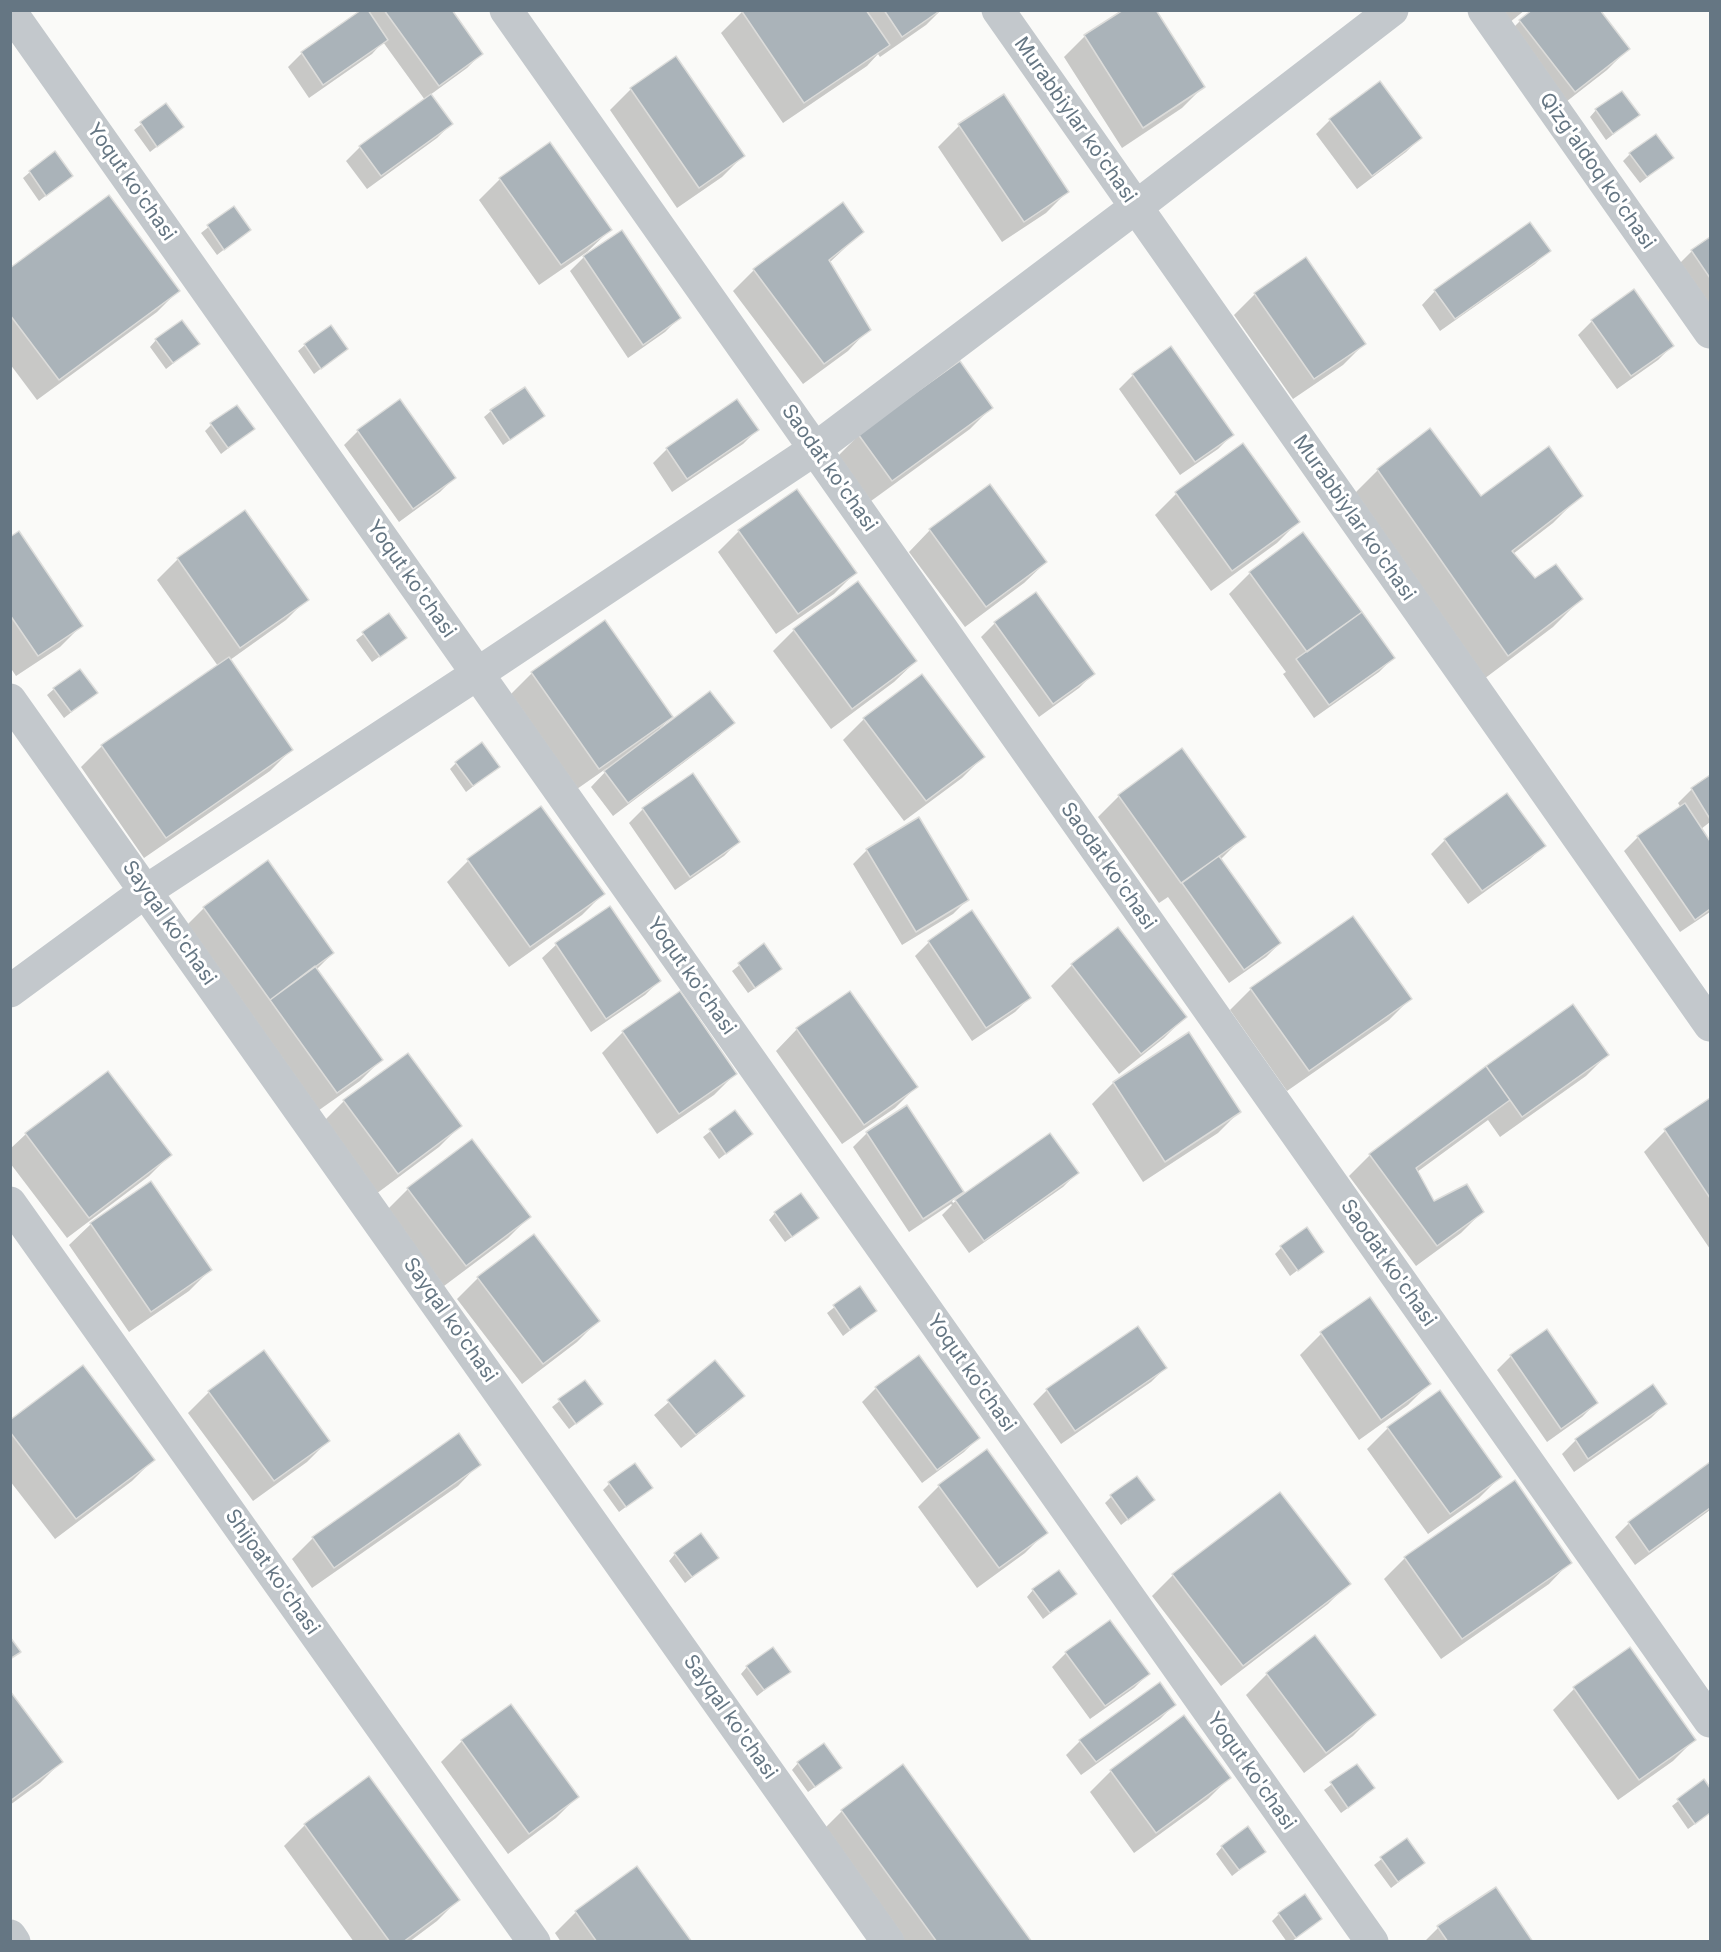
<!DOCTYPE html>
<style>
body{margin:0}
#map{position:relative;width:1721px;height:1952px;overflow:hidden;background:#fafaf8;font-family:Inter,sans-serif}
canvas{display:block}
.frame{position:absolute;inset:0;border:12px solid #657683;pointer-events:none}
</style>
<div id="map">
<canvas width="1721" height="1952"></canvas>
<div class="frame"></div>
</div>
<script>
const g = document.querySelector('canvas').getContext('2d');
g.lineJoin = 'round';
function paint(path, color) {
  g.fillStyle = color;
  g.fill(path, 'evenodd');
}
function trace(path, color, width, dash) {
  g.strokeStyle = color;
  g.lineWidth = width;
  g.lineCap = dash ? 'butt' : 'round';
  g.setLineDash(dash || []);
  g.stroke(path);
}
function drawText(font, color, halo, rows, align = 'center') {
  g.font = font + ' Inter,sans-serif';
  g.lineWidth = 6;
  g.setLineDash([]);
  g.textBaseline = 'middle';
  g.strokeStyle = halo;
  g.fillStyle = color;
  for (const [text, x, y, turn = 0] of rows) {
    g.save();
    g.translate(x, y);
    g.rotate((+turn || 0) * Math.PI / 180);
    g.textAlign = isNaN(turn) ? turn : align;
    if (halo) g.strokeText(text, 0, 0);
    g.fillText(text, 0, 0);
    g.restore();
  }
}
paint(new Path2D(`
 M 364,10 L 367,13 L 370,10 L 450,10 L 481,54 L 467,68 L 430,95 L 451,124 L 437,138 L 367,189 L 346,161 L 360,147 L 425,100 L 383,42 L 372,54 L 309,98 L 288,67 L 302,53 Z
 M 744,10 L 941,10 L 926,25 L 880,57 L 878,54 L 867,66 L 783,123 L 721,33 Z
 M 1125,10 L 1203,87 L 1182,108 L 1122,148 L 1064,57 L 1085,36 Z
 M 1483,10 L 1525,10 L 1499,31 Z
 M 1520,21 L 1628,49 L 1607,70 L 1553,112 L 1499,42 Z
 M 1380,83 L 1420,138 L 1406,152 L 1357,189 L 1316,134 L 1330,120 Z
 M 631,89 L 743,156 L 722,177 L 677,208 L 610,110 Z
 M 166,105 L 182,127 L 150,152 L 134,130 Z
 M 1596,110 L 1638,115 L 1606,140 L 1590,117 Z
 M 959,126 L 1067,192 L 1046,213 L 1002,242 L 938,147 Z
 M 1630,154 L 1672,158 L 1640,183 L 1623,161 Z
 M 30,172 L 71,176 L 39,201 L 23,178 Z
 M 500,179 L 610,230 L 587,252 L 539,285 L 479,200 Z
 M 233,208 L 249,230 L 217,255 L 201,233 Z
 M 862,232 L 829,263 L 869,329 L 848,351 L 803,384 L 733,291 L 754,270 Z
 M 1710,238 L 1710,328 L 1671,272 L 1692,251 Z
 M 1549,250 L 1535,264 L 1440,331 L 1422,305 L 1435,291 Z
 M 585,256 L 679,318 L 665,332 L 628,358 L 570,271 Z
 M 10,269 L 178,291 L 157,312 L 37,400 L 10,364 Z
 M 1255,294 L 1364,344 L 1343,365 L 1293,399 L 1234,315 Z
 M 1592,321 L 1672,346 L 1658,360 L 1617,389 L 1578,335 Z
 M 156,340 L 198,344 L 166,369 L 150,347 Z
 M 305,345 L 346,349 L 314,374 L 298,351 Z
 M 1133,375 L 1232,435 L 1218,449 L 1180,475 L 1119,389 Z
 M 737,401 L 757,430 L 743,444 L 672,492 L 653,463 L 667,449 Z
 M 991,408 L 970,429 L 871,501 L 838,456 L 859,435 Z
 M 491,411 L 543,416 L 503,445 L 484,417 Z
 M 211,425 L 253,429 L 221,454 L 205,431 Z
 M 358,431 L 454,478 L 440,492 L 399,522 L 344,445 Z
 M 1378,470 L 1481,498 L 1581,495 L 1553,523 L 1513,554 L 1535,580 L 1581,599 L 1553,627 L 1480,682 L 1350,498 Z
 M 990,486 L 1046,562 L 1024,583 L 965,627 L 909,552 L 930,530 Z
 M 1176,494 L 1298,522 L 1277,543 L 1211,591 L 1155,515 Z
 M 739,531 L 855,573 L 834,594 L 776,634 L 718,552 Z
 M 10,539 L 81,626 L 60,647 L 16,676 L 10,667 Z
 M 178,559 L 307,599 L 286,620 L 230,660 L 291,750 L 270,771 L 144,858 L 81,767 L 102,746 L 218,666 L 157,580 Z
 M 1250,573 L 1393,658 L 1379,672 L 1314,718 L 1283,674 L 1286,672 L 1229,594 Z
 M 858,583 L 916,661 L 894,682 L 831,729 L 773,651 L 794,630 Z
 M 1036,594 L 1093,674 L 1079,688 L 1039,717 L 981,637 L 995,623 Z
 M 388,615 L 405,638 L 372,662 L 356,640 Z
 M 605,622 L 672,717 L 660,728 L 662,730 L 733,723 L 719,736 L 613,816 L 591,787 L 608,769 L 607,768 L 577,789 L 511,694 L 532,673 Z
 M 54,689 L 96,693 L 64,718 L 47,695 Z
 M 864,719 L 983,757 L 962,778 L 904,821 L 843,740 Z
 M 456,763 L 498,767 L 466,792 L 450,769 Z
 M 1710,777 L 1710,822 L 1701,829 L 1710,843 L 1710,912 L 1680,932 L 1624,851 L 1638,837 L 1681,808 L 1678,803 L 1692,789 Z
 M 1119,796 L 1244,836 L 1220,860 L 1280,943 L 1266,957 L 1229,983 L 1168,897 L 1159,903 L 1098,817 Z
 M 643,809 L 738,842 L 724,856 L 675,890 L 629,823 Z
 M 1445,840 L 1544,846 L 1530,859 L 1468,904 L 1431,854 Z
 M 867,850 L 967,900 L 953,914 L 902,945 L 853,864 Z
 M 468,861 L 603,894 L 582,915 L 509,967 L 447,882 Z
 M 204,908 L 333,953 L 316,970 L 381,1060 L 360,1081 L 315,1113 L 183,929 Z
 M 609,908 L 659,981 L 645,995 L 591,1032 L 542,958 L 556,945 Z
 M 972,913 L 1029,998 L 1015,1012 L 972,1041 L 915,956 L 929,942 Z
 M 764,946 L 774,975 L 748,993 L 732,971 Z
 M 1072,965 L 1185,1017 L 1164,1038 L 1119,1074 L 1051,986 Z
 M 1251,989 L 1410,999 L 1389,1020 L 1287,1091 L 1230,1010 Z
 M 680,993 L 735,1074 L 714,1095 L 657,1134 L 602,1053 L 623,1032 Z
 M 797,1029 L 916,1087 L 895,1108 L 842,1144 L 776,1051 Z
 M 1189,1034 L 1239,1112 L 1218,1133 L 1143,1182 L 1092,1104 L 1113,1083 Z
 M 1607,1055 L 1586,1076 L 1500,1137 L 1488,1120 L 1417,1172 L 1434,1203 L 1482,1212 L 1461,1233 L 1416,1266 L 1349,1176 L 1370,1155 L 1487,1067 Z
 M 107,1073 L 170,1155 L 149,1176 L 67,1238 L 10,1163 L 10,1149 L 26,1134 Z
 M 1710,1100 L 1710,1249 L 1644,1152 L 1665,1131 Z
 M 344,1101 L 460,1126 L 439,1147 L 376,1194 L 323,1122 Z
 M 735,1112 L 751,1134 L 719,1159 L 703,1137 Z
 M 867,1133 L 962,1192 L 952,1201 L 953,1203 L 1050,1135 L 1077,1173 L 1063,1187 L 969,1253 L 942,1215 L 952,1205 L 951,1204 L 909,1232 L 853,1147 Z
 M 472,1141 L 529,1217 L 508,1238 L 444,1286 L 387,1210 L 408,1189 Z
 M 775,1213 L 810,1224 L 785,1242 L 769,1220 Z
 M 91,1224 L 210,1270 L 189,1291 L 129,1332 L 69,1245 Z
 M 1281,1248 L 1323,1251 L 1290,1276 L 1275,1254 Z
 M 478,1278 L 598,1321 L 577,1342 L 522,1384 L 457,1299 Z
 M 859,1288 L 875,1311 L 843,1336 L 827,1313 Z
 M 1137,1328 L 1165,1368 L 1151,1382 L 1061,1444 L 1033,1404 L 1047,1390 Z
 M 1321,1334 L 1429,1384 L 1408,1405 L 1359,1440 L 1300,1355 Z
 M 1511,1356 L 1596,1403 L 1582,1417 L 1547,1442 L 1497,1370 Z
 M 715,1362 L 743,1396 L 729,1410 L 681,1448 L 654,1415 Z
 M 584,1382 L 601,1404 L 569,1429 L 552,1407 Z
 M 876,1388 L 978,1438 L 964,1452 L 922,1483 L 862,1402 Z
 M 209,1392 L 328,1441 L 307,1462 L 253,1501 L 188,1413 Z
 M 1665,1404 L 1651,1418 L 1574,1472 L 1562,1454 L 1576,1440 Z
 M 10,1422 L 153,1460 L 132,1481 L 55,1539 L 10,1481 Z
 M 1388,1428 L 1500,1477 L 1479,1498 L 1428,1534 L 1367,1449 Z
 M 479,1464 L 458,1486 L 312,1588 L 292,1559 L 313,1538 Z
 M 1710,1464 L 1710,1510 L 1635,1565 L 1615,1537 L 1629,1523 Z
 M 609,1484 L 651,1488 L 619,1512 L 603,1490 Z
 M 939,1486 L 1046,1532 L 1025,1553 L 977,1588 L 918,1507 Z
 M 1111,1497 L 1153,1500 L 1121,1525 L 1105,1503 Z
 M 675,1554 L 717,1558 L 685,1583 L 669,1561 Z
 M 1405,1558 L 1570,1562 L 1549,1584 L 1441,1659 L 1384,1579 Z
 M 1173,1575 L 1349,1583 L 1328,1604 L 1221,1686 L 1152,1596 Z
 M 1033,1590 L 1075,1594 L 1043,1619 L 1027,1597 Z
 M 1629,1649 L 1694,1740 L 1673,1761 L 1618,1800 L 1553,1710 L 1574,1689 Z
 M 1066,1653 L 1148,1674 L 1134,1688 L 1090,1719 L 1052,1667 Z
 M 747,1667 L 789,1671 L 757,1696 L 741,1674 Z
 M 1267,1674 L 1374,1715 L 1353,1736 L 1304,1773 L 1246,1695 Z
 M 10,1693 L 61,1762 L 40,1783 L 10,1805 Z
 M 1174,1705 L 1160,1719 L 1081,1775 L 1066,1755 L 1080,1741 Z
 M 1184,1717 L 1229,1778 L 1208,1799 L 1134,1853 L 1090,1792 L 1111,1771 Z
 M 462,1741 L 577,1797 L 556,1818 L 508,1854 L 441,1762 Z
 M 798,1763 L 833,1774 L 808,1792 L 792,1770 Z
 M 1357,1766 L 1366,1795 L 1341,1813 L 1324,1790 Z
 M 369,1778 L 458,1900 L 437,1921 L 409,1942 L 354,1942 L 284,1846 L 305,1825 Z
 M 1704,1781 L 1710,1791 L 1710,1813 L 1688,1829 L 1672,1806 Z
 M 842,1811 L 1031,1942 L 901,1942 L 821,1832 Z
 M 1406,1840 L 1416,1869 L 1391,1888 L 1374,1865 Z
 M 1222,1847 L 1264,1851 L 1232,1876 L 1216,1854 Z
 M 576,1912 L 690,1942 L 561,1942 L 555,1933 Z
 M 1279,1914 L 1320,1919 L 1291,1942 L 1287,1942 L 1272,1921 Z
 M 1438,1928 L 1531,1942 L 1424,1942 Z`), '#0003');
const building = new Path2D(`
 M 361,10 L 368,10 L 388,40 L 323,85 L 301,52 Z
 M 384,10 L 452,10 L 483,54 L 439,86 Z
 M 741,10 L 866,10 L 890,45 L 804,103 Z
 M 884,10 L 941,10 L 902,37 Z
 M 1123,10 L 1156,10 L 1205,87 L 1143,128 L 1084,35 Z
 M 1532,10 L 1600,10 L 1630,49 L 1575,92 L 1519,20 Z
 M 676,56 L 745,156 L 699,188 L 630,88 Z
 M 1380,81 L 1422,138 L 1372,176 L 1329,119 Z
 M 1622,91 L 1640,115 L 1613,134 L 1595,109 Z
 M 431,94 L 453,124 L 381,176 L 359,146 Z
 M 1004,94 L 1069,192 L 1024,222 L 958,124 Z
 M 166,103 L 184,127 L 157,147 L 140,122 Z
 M 1656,134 L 1674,158 L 1647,177 L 1629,153 Z
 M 550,142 L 612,230 L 561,265 L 499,178 Z
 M 55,151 L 73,176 L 46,196 L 29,171 Z
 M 109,195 L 180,291 L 59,380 L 10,315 L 10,268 Z
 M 843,202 L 864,232 L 829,260 L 871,330 L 824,364 L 753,269 Z
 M 234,206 L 251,230 L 224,250 L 207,225 Z
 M 1530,222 L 1551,251 L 1455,319 L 1434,290 Z
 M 622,230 L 681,318 L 643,345 L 583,256 Z
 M 1710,237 L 1710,278 L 1691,250 Z
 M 1306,257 L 1366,344 L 1314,379 L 1254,293 Z
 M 1634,289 L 1674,346 L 1631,376 L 1591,320 Z
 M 182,320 L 200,344 L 173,363 L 155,339 Z
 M 331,325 L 348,349 L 321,369 L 304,344 Z
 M 1171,346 L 1234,435 L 1195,462 L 1132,374 Z
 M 960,361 L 993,408 L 892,481 L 858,434 Z
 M 525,387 L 545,416 L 510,440 L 490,410 Z
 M 400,399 L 456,478 L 413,509 L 357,430 Z
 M 737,399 L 759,430 L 687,479 L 666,448 Z
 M 237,405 L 255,429 L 228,448 L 210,423 Z
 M 1430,428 L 1481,496 L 1549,446 L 1583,496 L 1512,551 L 1535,578 L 1556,564 L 1583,599 L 1508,656 L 1377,469 Z
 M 1243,443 L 1300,522 L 1232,571 L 1175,492 Z
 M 990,484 L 1047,562 L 986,607 L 929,529 Z
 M 797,489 L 857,573 L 798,614 L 738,530 Z
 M 245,510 L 309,600 L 240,648 L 177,558 Z
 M 19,531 L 83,626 L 38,656 L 10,615 L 10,537 Z
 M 1303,532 L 1362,612 L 1307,652 L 1249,572 Z
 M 858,581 L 917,661 L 852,709 L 793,629 Z
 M 1036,592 L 1095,674 L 1053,704 L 994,622 Z
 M 1362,612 L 1395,658 L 1329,705 L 1296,659 Z
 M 389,613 L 407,638 L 380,657 L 362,632 Z
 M 605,620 L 673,717 L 599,769 L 531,672 Z
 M 229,657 L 293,750 L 166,838 L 101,745 Z
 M 80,669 L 98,693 L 71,712 L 53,688 Z
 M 922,674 L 985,757 L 926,801 L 863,718 Z
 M 710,691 L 735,723 L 628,803 L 604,771 Z
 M 482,742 L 500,767 L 473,786 L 455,762 Z
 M 1182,748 L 1246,837 L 1181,883 L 1118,795 Z
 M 693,773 L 740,842 L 690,877 L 642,808 Z
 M 1710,775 L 1710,819 L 1691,788 Z
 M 1507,793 L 1546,846 L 1482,891 L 1444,839 Z
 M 1685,803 L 1710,841 L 1710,909 L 1695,920 L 1637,836 Z
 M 541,806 L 605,894 L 530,947 L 467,859 Z
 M 919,817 L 969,900 L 916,932 L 866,849 Z
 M 1219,856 L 1281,943 L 1244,970 L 1182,883 Z
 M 268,860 L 334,953 L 270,1000 L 203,907 Z
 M 610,906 L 661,981 L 606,1019 L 555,943 Z
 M 972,910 L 1031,998 L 986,1028 L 928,941 Z
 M 1353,916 L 1412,999 L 1309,1071 L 1250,988 Z
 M 1118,927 L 1187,1017 L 1141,1054 L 1071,964 Z
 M 764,943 L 782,969 L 755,988 L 738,963 Z
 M 315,966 L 383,1060 L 337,1093 L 270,1000 Z
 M 680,991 L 737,1074 L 679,1114 L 622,1031 Z
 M 850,991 L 918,1087 L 864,1125 L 796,1028 Z
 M 1573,1004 L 1609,1055 L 1522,1117 L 1486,1066 Z
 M 1189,1032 L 1241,1112 L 1165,1162 L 1113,1082 Z
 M 408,1053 L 462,1126 L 398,1174 L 343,1100 Z
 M 1486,1066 L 1510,1100 L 1416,1168 L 1434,1201 L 1467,1184 L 1484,1212 L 1437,1246 L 1369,1154 Z
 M 108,1071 L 172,1155 L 89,1218 L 25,1133 Z
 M 1710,1098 L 1710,1198 L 1664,1129 Z
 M 907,1105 L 964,1192 L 923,1219 L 866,1132 Z
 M 735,1110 L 753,1134 L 726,1154 L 709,1129 Z
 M 1050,1133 L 1079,1173 L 984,1241 L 955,1200 Z
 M 472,1139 L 531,1217 L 466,1266 L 407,1188 Z
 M 151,1181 L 212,1270 L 151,1312 L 90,1223 Z
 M 801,1193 L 819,1218 L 792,1237 L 774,1212 Z
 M 1307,1227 L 1324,1252 L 1298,1271 L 1280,1246 Z
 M 534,1234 L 600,1321 L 543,1364 L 477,1277 Z
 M 860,1286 L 877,1311 L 850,1330 L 833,1305 Z
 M 1370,1297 L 1431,1384 L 1381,1420 L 1320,1332 Z
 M 1138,1326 L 1167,1368 L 1075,1431 L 1046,1389 Z
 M 1547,1329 L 1598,1403 L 1561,1429 L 1510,1355 Z
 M 264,1350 L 330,1441 L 274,1481 L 208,1391 Z
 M 919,1355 L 980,1438 L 937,1470 L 875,1387 Z
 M 715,1360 L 745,1396 L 696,1435 L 667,1400 Z
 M 83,1365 L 155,1460 L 76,1519 L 10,1432 L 10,1420 Z
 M 585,1380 L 603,1404 L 576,1424 L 558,1399 Z
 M 1653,1384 L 1667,1404 L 1588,1459 L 1575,1439 Z
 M 1440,1390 L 1502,1477 L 1450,1514 L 1387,1427 Z
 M 459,1433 L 481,1465 L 334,1568 L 312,1537 Z
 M 987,1449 L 1048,1533 L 999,1568 L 938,1485 Z
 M 1710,1462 L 1710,1508 L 1649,1552 L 1628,1522 Z
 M 635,1463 L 653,1488 L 626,1507 L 608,1482 Z
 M 1137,1476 L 1155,1500 L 1128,1520 L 1110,1495 Z
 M 1515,1480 L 1572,1563 L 1462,1639 L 1404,1557 Z
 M 1280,1492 L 1351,1584 L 1243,1666 L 1172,1574 Z
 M 701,1533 L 719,1558 L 692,1577 L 674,1553 Z
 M 1059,1570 L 1077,1594 L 1050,1613 L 1032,1589 Z
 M 1110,1620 L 1150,1674 L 1105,1706 L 1065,1652 Z
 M 1315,1635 L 1376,1715 L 1326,1753 L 1266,1673 Z
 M 10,1637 L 21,1652 L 10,1659 Z
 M 773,1647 L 791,1672 L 764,1690 L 746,1666 Z
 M 1630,1647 L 1696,1740 L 1639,1780 L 1573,1687 Z
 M 1160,1682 L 1176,1705 L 1096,1762 L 1079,1740 Z
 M 10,1691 L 63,1762 L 10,1801 Z
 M 511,1704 L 579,1797 L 529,1834 L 461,1740 Z
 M 1184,1715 L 1231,1778 L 1156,1833 L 1110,1770 Z
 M 824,1743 L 842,1768 L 815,1787 L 797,1762 Z
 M 903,1764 L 1032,1942 L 937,1942 L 841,1810 Z
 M 1357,1764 L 1375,1788 L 1348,1808 L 1330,1782 Z
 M 369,1776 L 460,1900 L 403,1942 L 390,1942 L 304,1824 Z
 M 1704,1779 L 1710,1788 L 1710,1813 L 1695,1824 L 1677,1799 Z
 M 1248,1826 L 1266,1852 L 1239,1870 L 1221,1846 Z
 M 1407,1838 L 1425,1863 L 1398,1882 L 1380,1857 Z
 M 637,1866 L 692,1942 L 597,1942 L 575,1911 Z
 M 1496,1887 L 1533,1942 L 1448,1942 L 1437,1926 Z
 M 1305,1894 L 1322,1919 L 1296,1938 L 1278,1913 Z`);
paint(building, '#aab3b9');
trace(building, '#dcdcda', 1.5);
trace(new Path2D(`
 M 506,10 L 1710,1721
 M 998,10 L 1710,1025
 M 1484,10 L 1710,332
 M 10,11 L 1372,1942
 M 10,700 L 888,1942
 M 10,991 L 146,891 L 477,674 L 815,449 L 1136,207 L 1392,10
 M 10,1203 L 534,1942
 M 10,1936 L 14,1942`), '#c3c8cc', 33);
drawText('20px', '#657683', '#fff', [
 ["Murabbiylar ko'chasi",1075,120,55],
 ["Qizg'aldoq ko'chasi",1597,171,55],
 ["Yoqut ko'chasi",131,182,55],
 ["Saodat ko'chasi",829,468,55],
 ["Murabbiylar ko'chasi",1354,518,55],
 ["Yoqut ko'chasi",411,579,55],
 ["Saodat ko'chasi",1108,866,55],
 ["Sayqal ko'chasi",169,923,55],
 ["Yoqut ko'chasi",691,976,55],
 ["Saodat ko'chasi",1388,1263,55],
 ["Sayqal ko'chasi",450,1320,55],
 ["Yoqut ko'chasi",971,1373,55],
 ["Shijoat ko'chasi",272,1572,55],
 ["Sayqal ko'chasi",730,1717,55],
 ["Yoqut ko'chasi",1251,1771,55]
]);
</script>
